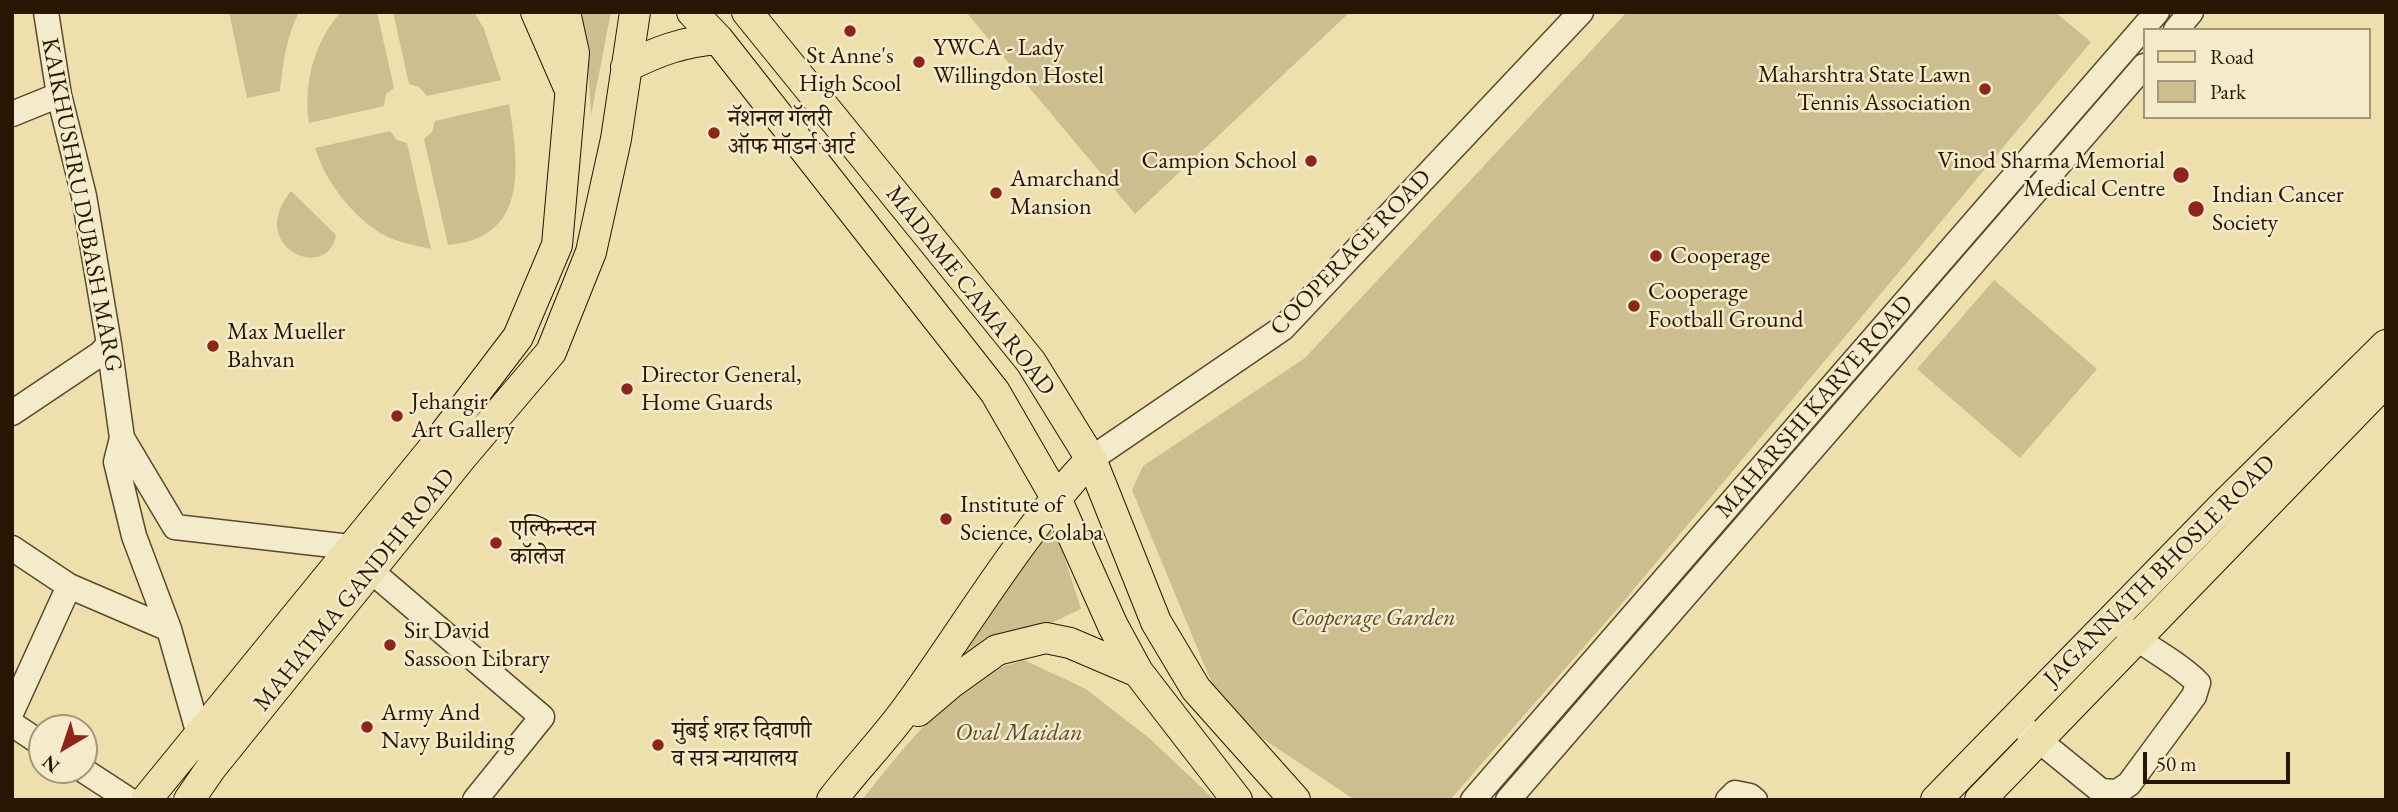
<!DOCTYPE html>
<meta charset="utf-8">
<style>
body{margin:0}
#map{position:relative;width:2398px;height:812px;overflow:hidden;background:#eee0ad;font-family:"EB Garamond",serif}
canvas{display:block}
.frame{position:absolute;inset:0;border:14px solid #291602;pointer-events:none}
.legend{position:absolute;left:2143px;top:28px;width:228px;height:91px;box-sizing:border-box;background:#f4ebca;border:2px solid #a3967a;margin:0;padding:9px 12px;list-style:none;font-size:21px;color:#291602}
.legend li{display:flex;align-items:center;gap:14px;height:35px}
.legend b{width:35px;border:2px solid #a3967a}
.north{position:absolute;left:28px;top:714px;width:70px;height:70px;box-sizing:border-box;background:#f4ebca;border:2px solid #a3967a;border-radius:50%;rotate:219deg;font-size:19px;font-weight:700;line-height:28px;text-align:center;color:#291602}
.north::after{content:'';display:block;margin:auto;width:24px;height:32px;background:#8f2418;clip-path:polygon(50% 0,100% 100%,50% 72%,0 100%)}
.scale{position:absolute;left:2143px;top:752px;width:147px;height:32px;box-sizing:border-box;border:4px solid #291602;border-top:0;padding-left:9px;font-size:21px;line-height:24px;white-space:nowrap;color:#291602;-webkit-text-stroke:5px #f4ebca;paint-order:stroke}
</style>
<div id="map">
<canvas width="2398" height="812"></canvas>
<div class="frame"></div>
<ul class="legend">
<li><b style="height:9px;background:#eee0ad"></b>Road</li>
<li><b style="height:19px;background:#cdbe90"></b>Park</li>
</ul>
<div class="north">N</div>
<div class="scale">50 m</div>
</div>
<script>
const g = document.querySelector('canvas').getContext('2d');
g.lineJoin = 'round';
function paint(path, color) {
  g.fillStyle = color;
  g.fill(path, 'evenodd');
}
function trace(path, color, width, dash) {
  g.strokeStyle = color;
  g.lineWidth = width;
  g.lineCap = dash ? 'butt' : 'round';
  g.setLineDash(dash || []);
  g.stroke(path);
}
function drawText(font, color, halo, rows, align = 'center') {
  g.font = font + ' "EB Garamond","Noto Serif Devanagari",serif';
  g.lineWidth = 5;
  g.setLineDash([]);
  g.textBaseline = 'middle';
  g.strokeStyle = halo;
  g.fillStyle = color;
  for (const [text, x, y, turn = 0] of rows) {
    g.save();
    g.translate(x, y);
    g.rotate((+turn || 0) * Math.PI / 180);
    g.textAlign = isNaN(turn) ? turn : align;
    if (halo) g.strokeText(text, 0, 0);
    g.fillText(text, 0, 0);
    g.restore();
  }
}
paint(new Path2D(`
 M 229,12 L 299,12 C 286,38 283,63 280,91 L 247,98 Z
 M 341,12 L 377,12 L 394,88 L 386,94 L 384,106 L 309,123 C 303,84 314,42 341,12 Z
 M 393,12 L 474,12 L 484,29 L 501,80 L 427,96 L 419,87 L 409,84 Z
 M 579,12 L 611,12 L 591,115 L 588,67 Z
 M 966,12 L 1350,12 L 1135,214 Z
 M 1627,12 L 2055,12 L 2091,42 L 1619,607 L 1450,800 L 1355,800 L 1263,739 L 1213,686 L 1132,490 L 1143,466 L 1305,358 Z
 M 509,104 C 519,166 529,238 448,245 L 424,139 L 432,132 L 435,121 Z
 M 390,131 L 397,140 L 407,143 L 431,249 C 414,245 395,242 380,233 C 350,213 325,181 315,148 Z
 M 291,191 L 336,235 C 328,283 245,248 291,191 Z
 M 1994,280 L 2097,369 L 2020,458 L 1917,369 Z
 M 1056,531 L 1081,609 L 957,667 L 953,663 L 1045,534 Z
 M 1024,660 L 1086,689 L 1149,738 L 1215,800 L 862,800 C 896,757 933,710 978,677 C 990,669 1010,665 1024,660 Z`), '#cdbe90');
const minor = new Path2D(`
 M 46,12 L 59,95 L 84,196 L 109,344 L 122,438 L 175,527 L 350,547
 M 2176,30 L 2191,12
 M 12,114 L 59,95
 M 12,413 L 100,354 L 109,344
 M 122,438 L 116,462 L 134,536 L 169,629 L 203,749
 M 1091,459 L 1283,328 L 1581,12
 M 12,548 L 69,586 L 169,629
 M 370,570 L 542,717 L 475,800
 M 12,711 L 69,586
 M 12,724 L 42,744
 M 2025,729 L 2101,791 L 2117,792 L 2129,784 L 2194,696 L 2198,683 C 2176,660 2146,649 2124,627
 M 83,770 L 129,800
 M 1473,800 L 2157,12
 M 1508,800 L 2144,66
 M 1728,800 L 1735,793 L 1750,796 L 1755,800`);
const major = new Path2D(`
 M 536,12 L 570,90
 M 692,12 L 718,39 L 995,392 L 1055,496 L 1113,626 L 1138,672 L 1237,800
 M 747,12 L 1031,362 L 1091,459 L 1156,622 L 1196,689 L 1295,800
 M 626,67 C 658,51 682,42 718,39
 M 918,711 L 951,683 L 997,650 L 1046,638 L 1070,643 L 1138,672
 M 146,800 L 435,446 L 518,337 L 557,245 L 574,53 L 565,12
 M 189,800 L 211,768 L 461,458 L 551,352 L 591,252 L 616,139 L 635,12
 M 832,800 C 857,767 886,738 910,704 C 969,622 1021,533 1091,459
 M 1936,800 L 2222,507 L 2386,345
 M 1980,800 L 2386,381`);
trace(minor, '#5a482d', 27);
trace(major, '#291602', 32);
trace(minor, '#f4ebca', 24);
trace(major, '#eee0ad', 30);
for (const [x, y, r, color] of [
 [850,31,7,"#8f2418"],
 [919,62,7,"#8f2418"],
 [1985,89,7,"#8f2418"],
 [714,133,7,"#8f2418"],
 [1311,161,7,"#8f2418"],
 [2181,175,9,"#8f2418"],
 [996,193,7,"#8f2418"],
 [2196,209,9,"#8f2418"],
 [1656,256,7,"#8f2418"],
 [1634,306,7,"#8f2418"],
 [213,346,7,"#8f2418"],
 [627,389,7,"#8f2418"],
 [397,416,7,"#8f2418"],
 [946,519,7,"#8f2418"],
 [496,543,7,"#8f2418"],
 [390,645,7,"#8f2418"],
 [367,727,7,"#8f2418"],
 [658,745,7,"#8f2418"]
]) {
  const dot = new Path2D();
  dot.arc(x, y, r, 0, 2 * Math.PI);
  g.fillStyle = color;
  g.fill(dot);
  trace(dot, '#f4ebca', 2.5);
}
drawText('24px', '#291602', '#f4ebca', [
 ["YWCA - Lady",933,48],
 ["Willingdon Hostel",933,76],
 ["St Anne's",850,56,"center"],
 ["High Scool",850,84,"center"],
 ["Maharshtra State Lawn",1971,75,"right"],
 ["Tennis Association",1971,103,"right"],
 ["नॅशनल गॅलरी",728,119],
 ["ऑफ मॉडर्न आर्ट",728,147],
 ["Campion School",1297,161,"right"],
 ["Vinod Sharma Memorial",2165,161,"right"],
 ["Medical Centre",2165,189,"right"],
 ["Amarchand",1010,179],
 ["Mansion",1010,207],
 ["Indian Cancer",2212,195],
 ["Society",2212,223],
 ["Cooperage",1670,256],
 ["Cooperage",1648,292],
 ["Football Ground",1648,320],
 ["Max Mueller",227,332],
 ["Bahvan",227,360],
 ["Director General,",641,375],
 ["Home Guards",641,403],
 ["Jehangir",411,402],
 ["Art Gallery",411,430],
 ["Institute of",960,505],
 ["Science, Colaba",960,533],
 ["एल्फिन्स्टन",510,529],
 ["कॉलेज",510,557],
 ["Sir David",404,631],
 ["Sassoon Library",404,659],
 ["Army And",381,713],
 ["Navy Building",381,741],
 ["मुंबई शहर दिवाणी",672,731],
 ["व सत्र न्यायालय",672,759]
], 'left');
drawText('24px', '#291602', '#f4ebca', [
 ["KAIKHUSHRU DUBASH MARG",81,205,79],
 ["COOPERAGE ROAD",1351,253,-46],
 ["MADAME CAMA ROAD",970,291,52],
 ["MAHARSHI KARVE ROAD",1815,407,-49],
 ["JAGANNATH BHOSLE ROAD",2160,571,-45],
 ["MAHATMA GANDHI ROAD",355,590,-51]
]);
drawText('italic 24px', '#5a482d', '#f4ebca', [
 ["Cooperage Garden",1373,618],
 ["Oval Maidan",1019,733]
]);
</script>
